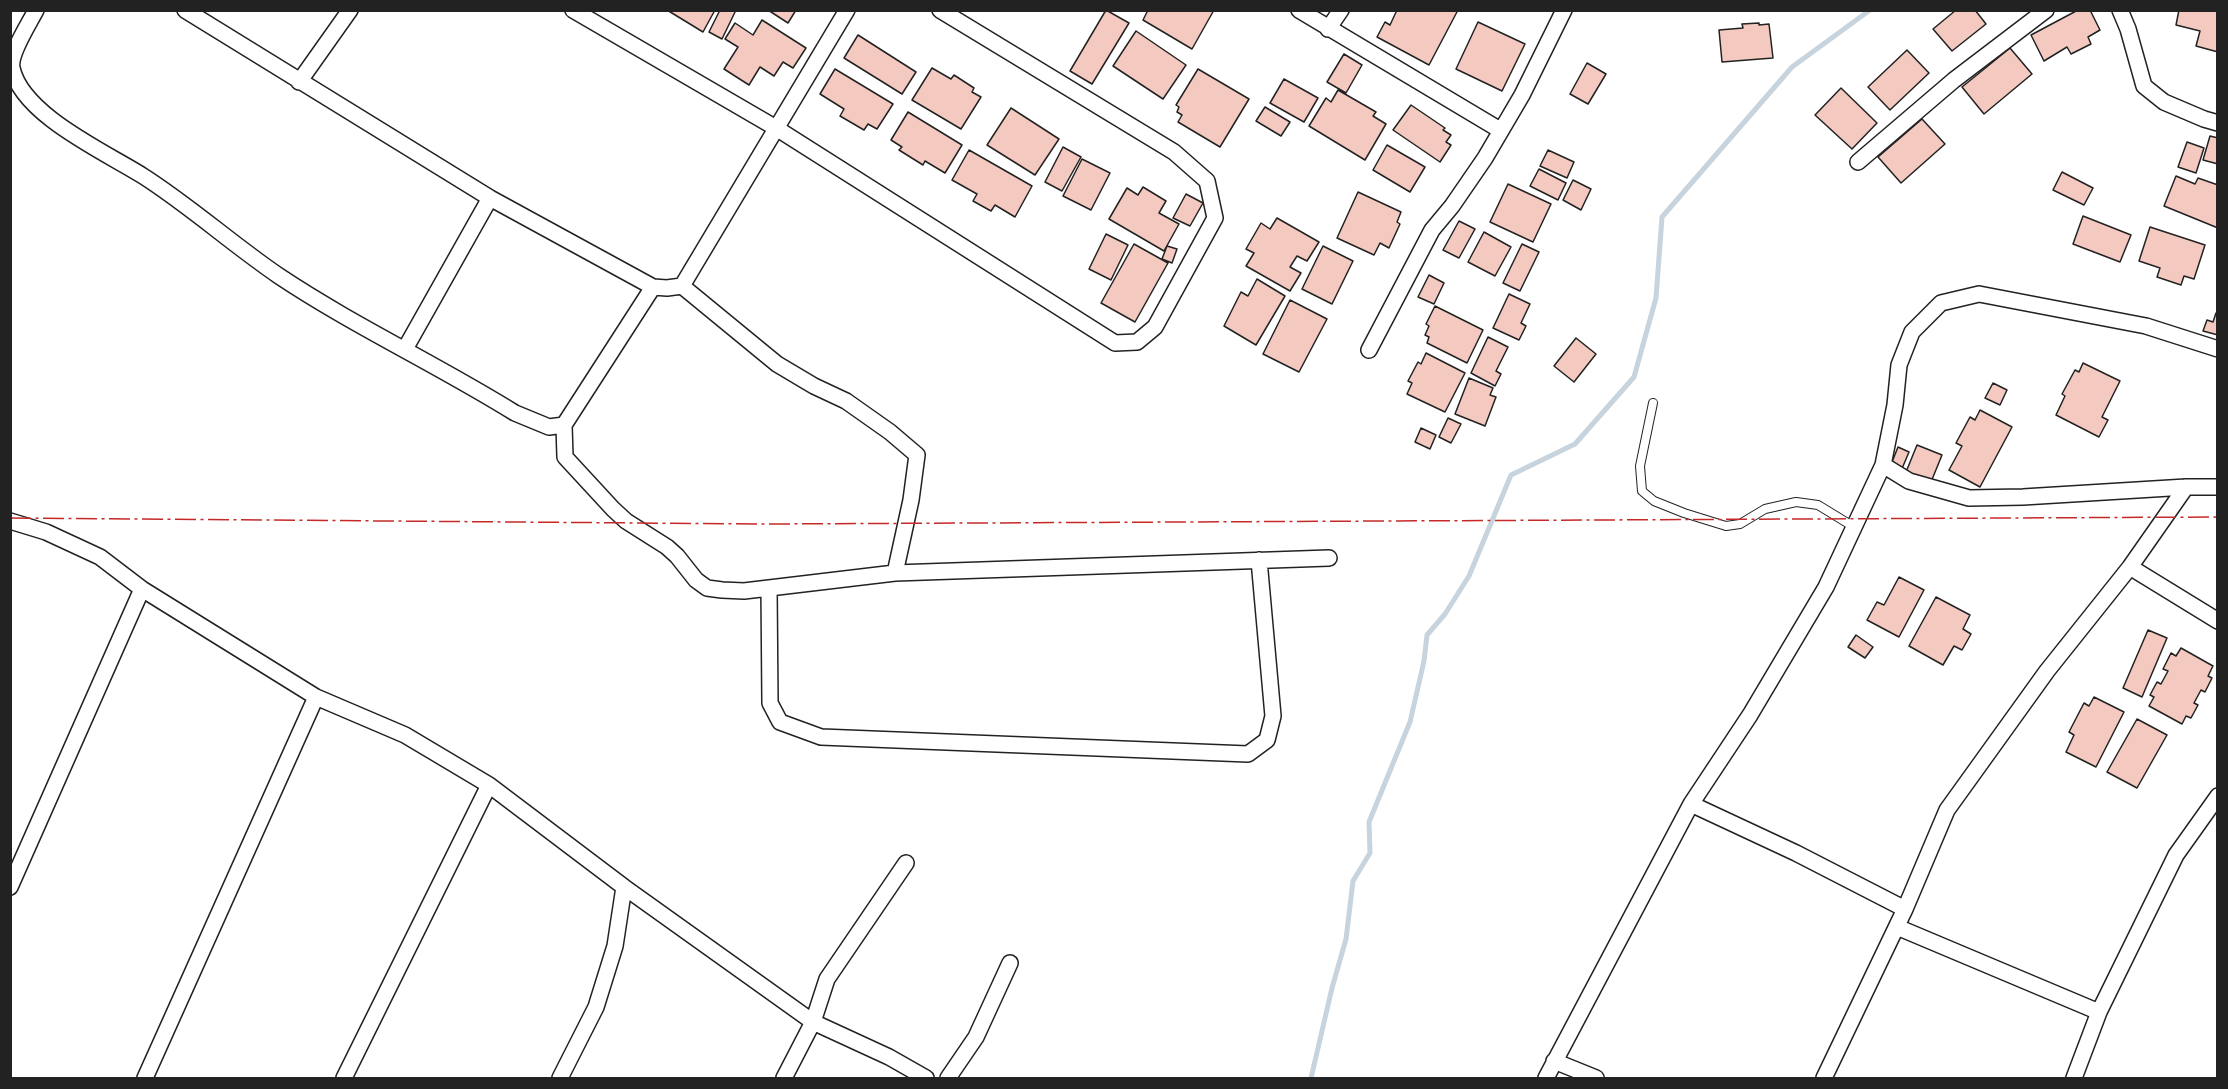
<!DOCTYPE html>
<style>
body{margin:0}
#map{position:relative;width:2228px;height:1089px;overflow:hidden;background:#fff;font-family:"Nunito Sans",sans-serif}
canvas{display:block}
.frame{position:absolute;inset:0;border:12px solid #222;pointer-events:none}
</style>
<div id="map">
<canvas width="2228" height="1089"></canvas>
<div class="frame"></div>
</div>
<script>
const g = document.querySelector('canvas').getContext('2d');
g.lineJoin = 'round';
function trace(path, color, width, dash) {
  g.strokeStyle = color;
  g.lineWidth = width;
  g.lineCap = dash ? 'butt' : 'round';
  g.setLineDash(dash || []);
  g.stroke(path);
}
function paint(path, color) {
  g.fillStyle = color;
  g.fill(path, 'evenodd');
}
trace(new Path2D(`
 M 1311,1078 L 1332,988 L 1346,939 L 1353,881 L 1370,853 L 1369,822 L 1410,722 L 1424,661 L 1427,635 L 1445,614 L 1469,576 L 1511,475 L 1575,444 L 1634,377 L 1656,298 L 1662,217 L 1792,67 L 1870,10`), '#c7d3dd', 5);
const building = new Path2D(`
 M 667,10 L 715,10 L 703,32 Z
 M 720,10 L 736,10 L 722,39 L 709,32 Z
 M 768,10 L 796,10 L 788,23 Z
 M 1106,10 L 1129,23 L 1092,84 L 1070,71 Z
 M 1148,10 L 1214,10 L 1192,49 L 1143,20 Z
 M 1397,10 L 1458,10 L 1429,65 L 1377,37 L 1385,22 L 1390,25 Z
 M 1956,10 L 1975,10 L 1986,24 L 1952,51 L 1933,29 Z
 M 2078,10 L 2090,10 L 2100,30 L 2088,37 L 2091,44 L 2071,54 L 2067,47 L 2044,61 L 2031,35 Z
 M 2179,10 L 2218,10 L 2218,52 L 2196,46 L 2200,31 L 2176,25 Z
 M 762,20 L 806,48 L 793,68 L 783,62 L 774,76 L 760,67 L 749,85 L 724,69 L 738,47 L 725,39 L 735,23 L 753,35 Z
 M 1478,22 L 1525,44 L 1502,91 L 1456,69 Z
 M 1759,23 L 1759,25 L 1769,24 L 1773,58 L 1722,62 L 1719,30 L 1743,28 L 1742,24 Z
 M 1136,31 L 1186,65 L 1163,99 L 1113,66 Z
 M 858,35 L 916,72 L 902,94 L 844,58 Z
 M 2010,48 L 2032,74 L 1984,114 L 1962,87 Z
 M 1907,50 L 1929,73 L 1890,110 L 1868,87 Z
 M 1344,54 L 1362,65 L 1346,93 L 1327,82 Z
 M 1587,63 L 1606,74 L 1588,104 L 1570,94 Z
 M 932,68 L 951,79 L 954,75 L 974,88 L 972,92 L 981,97 L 961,129 L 912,100 Z
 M 835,69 L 893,104 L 877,129 L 868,124 L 864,130 L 840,116 L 844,109 L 820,94 Z
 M 1198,69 L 1249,99 L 1220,147 L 1178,122 L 1182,115 L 1177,112 L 1179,107 L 1176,105 Z
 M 1284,79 L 1318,98 L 1304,122 L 1270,103 Z
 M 1841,88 L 1877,123 L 1852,149 L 1815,115 Z
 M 1338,90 L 1376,112 L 1373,116 L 1386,124 L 1365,160 L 1309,126 L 1326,98 L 1331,102 Z
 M 1411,105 L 1445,128 L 1443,130 L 1451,135 L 1446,142 L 1451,145 L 1440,162 L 1393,130 Z
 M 1265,107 L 1290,122 L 1281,136 L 1256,121 Z
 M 1011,108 L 1059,139 L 1035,175 L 987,145 Z
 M 908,112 L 962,145 L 945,173 L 925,161 L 923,165 L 899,150 L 902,147 L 891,140 Z
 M 1922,119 L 1945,144 L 1901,183 L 1878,157 Z
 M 2210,136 L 2218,138 L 2218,164 L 2203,160 Z
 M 2187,142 L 2204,148 L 2196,173 L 2178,167 Z
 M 1387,145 L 1425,167 L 1410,192 L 1373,170 Z
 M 1063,147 L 1081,157 L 1062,191 L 1045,182 Z
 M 969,150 L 1032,186 L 1015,217 L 995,205 L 991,211 L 973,201 L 977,194 L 952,180 Z
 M 1548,150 L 1574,162 L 1567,178 L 1540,166 Z
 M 1082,159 L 1110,173 L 1091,210 L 1063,196 Z
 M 1539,169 L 1566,183 L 1558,200 L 1530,186 Z
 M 2062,172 L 2093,188 L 2084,205 L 2053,190 Z
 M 2176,176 L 2195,184 L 2198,178 L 2218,185 L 2218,228 L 2164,206 Z
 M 1573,180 L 1591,189 L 1581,210 L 1563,200 Z
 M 1508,184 L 1551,204 L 1533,242 L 1490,222 Z
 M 1143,187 L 1166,201 L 1159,213 L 1179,224 L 1164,251 L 1109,219 L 1127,188 L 1138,195 Z
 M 1358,192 L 1401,212 L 1397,222 L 1400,224 L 1389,248 L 1380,243 L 1374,255 L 1337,238 Z
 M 1186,194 L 1203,203 L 1190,226 L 1173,218 Z
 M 2083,216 L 2131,235 L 2120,262 L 2073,244 Z
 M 1277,218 L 1319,242 L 1307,261 L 1297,256 L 1290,267 L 1301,273 L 1290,291 L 1246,266 L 1254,253 L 1246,249 L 1261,223 L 1270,229 Z
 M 1459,221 L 1475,229 L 1459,258 L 1443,250 Z
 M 2150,227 L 2205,245 L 2194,279 L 2184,276 L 2181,285 L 2157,277 L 2160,268 L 2139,261 Z
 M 1484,232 L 1511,247 L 1495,276 L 1468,262 Z
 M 1106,234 L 1128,245 L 1111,280 L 1089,269 Z
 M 1134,244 L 1168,263 L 1135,322 L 1101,303 Z
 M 1522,244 L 1539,252 L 1520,291 L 1503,283 Z
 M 1167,246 L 1177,249 L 1172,263 L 1162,259 Z
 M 1323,246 L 1353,261 L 1332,304 L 1302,289 Z
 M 1429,275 L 1444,283 L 1434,304 L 1418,297 Z
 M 1257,279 L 1285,296 L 1256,345 L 1224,326 L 1241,292 L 1248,296 Z
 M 1509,294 L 1530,304 L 1521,323 L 1526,326 L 1519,340 L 1493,328 Z
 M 1290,300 L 1327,319 L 1299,372 L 1263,354 Z
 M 1435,306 L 1483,330 L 1467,363 L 1427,343 L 1429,337 L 1425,335 L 1429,326 L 1426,324 Z
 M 2216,313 L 2218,314 L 2218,335 L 2203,331 L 2207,320 L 2213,322 Z
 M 1488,337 L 1508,347 L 1496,371 L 1501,374 L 1495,386 L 1471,373 Z
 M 1576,338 L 1596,354 L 1574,382 L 1554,366 Z
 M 1426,353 L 1465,373 L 1445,412 L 1407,394 L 1412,383 L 1408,381 L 1418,362 L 1421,364 Z
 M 2083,363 L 2120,381 L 2102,417 L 2108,420 L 2099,437 L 2056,415 L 2065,396 L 2062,394 L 2075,370 L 2079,372 Z
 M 1469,378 L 1493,388 L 1490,395 L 1496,397 L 1485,426 L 1455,414 Z
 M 1993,383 L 2007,390 L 2000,405 L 1985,398 Z
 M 1980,410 L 2012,427 L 1980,487 L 1949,470 L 1962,446 L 1956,443 L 1970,417 L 1975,420 Z
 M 1448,418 L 1461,424 L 1451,443 L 1439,437 Z
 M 1421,428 L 1436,435 L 1430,449 L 1415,442 Z
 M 1917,445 L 1942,455 L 1931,482 L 1906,472 Z
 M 1898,447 L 1909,452 L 1901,471 L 1890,467 Z
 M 1899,577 L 1924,590 L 1899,637 L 1867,620 L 1877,602 L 1884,605 Z
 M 1936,597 L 1970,615 L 1963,629 L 1971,634 L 1962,650 L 1954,646 L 1943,665 L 1909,646 Z
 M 2148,630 L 2167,638 L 2142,697 L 2123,688 Z
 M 1856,635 L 1873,647 L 1865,658 L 1848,647 Z
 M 2181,648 L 2213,666 L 2208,676 L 2212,678 L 2205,692 L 2201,690 L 2194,703 L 2198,705 L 2191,718 L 2186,716 L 2182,724 L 2149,706 L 2154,697 L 2150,695 L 2157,682 L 2161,684 L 2168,671 L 2163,669 L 2171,653 L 2176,656 Z
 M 2094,697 L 2124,712 L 2096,767 L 2066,752 L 2074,735 L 2069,732 L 2084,703 L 2089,706 Z
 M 2137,719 L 2167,735 L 2137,788 L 2107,772 Z`);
paint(building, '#f3c9c0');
trace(building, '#222', 1.5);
const lane = new Path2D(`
 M 1653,403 L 1640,466 L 1642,491 L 1654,501 L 1684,513 L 1726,526 L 1740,524 L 1765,509 L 1796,502 L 1818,505 L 1854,527`);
const street = new Path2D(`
 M 36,10 C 29,24 9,54 12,68 C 22,115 105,152 143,176 C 190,206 232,244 279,276 C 354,326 438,365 515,413 L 549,427 L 564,425 L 653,287
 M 185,10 L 490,198 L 653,287 L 667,288 L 682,286 L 777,364 L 814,386 L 846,401 L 890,432 L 917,455 L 911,500 L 895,573
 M 573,10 L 776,128 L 1115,343 L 1137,342 L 1155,327 L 1215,218 L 1207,181 L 1174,152 L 940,10
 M 1299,10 L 1500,130
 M 2120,10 L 2128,29 L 2144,86 L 2164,102 L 2204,119 L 2218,123
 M 1328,29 L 1341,10
 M 299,82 L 350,10
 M 1858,162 L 1954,80 L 2046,10
 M 682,286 L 847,10
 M 405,349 L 490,198
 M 1369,350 L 1432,230 L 1452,206 L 1485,158 L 1522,95 L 1564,10
 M 564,425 L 565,457 L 613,509 L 626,521 L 667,547 L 677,556 L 696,580 L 707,588 L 722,590 L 744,591 L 895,573 L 1329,558
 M 1883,465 L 1909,481 L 1969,498 L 2023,497 L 2186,487 L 2218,487
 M 10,521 L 46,532 L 100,557 L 142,589 L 316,697 L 405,735 L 489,785 L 624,887 L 813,1022 L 889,1057 L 926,1078
 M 2130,567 L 2218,621
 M 769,588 L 770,703 L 780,722 L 821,737 L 1248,754 L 1267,740 L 1273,716 L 1259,560
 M 10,887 L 142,589
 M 1905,909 L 1796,853 L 1691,804 L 1750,715 L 1826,587 L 1883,465 L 1895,405 L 1899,365 L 1912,332 L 1941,303 L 1979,294 L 2146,326 L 2218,349
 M 1897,927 L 2099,1012
 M 1554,1061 L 1596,1078
 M 145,1078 L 316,697
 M 344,1078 L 489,785
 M 560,1078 L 596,1007 L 615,946 L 624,887
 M 784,1078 L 813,1022 L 827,979 L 906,863
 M 948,1078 L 976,1037 L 1010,963
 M 1546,1078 L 1691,804
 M 1824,1078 L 1905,909 L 1947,810 L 2047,671 L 2130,567 L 2186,487
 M 2074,1078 L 2099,1012 L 2176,855 L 2218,796`);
trace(lane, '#222', 10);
trace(street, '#222', 18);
trace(lane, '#fff', 8);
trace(street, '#fff', 15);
trace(new Path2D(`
 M 10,518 L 767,524 L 2218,517`), '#c62828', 1.5, [21, 4.5, 3, 4.5]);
</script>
